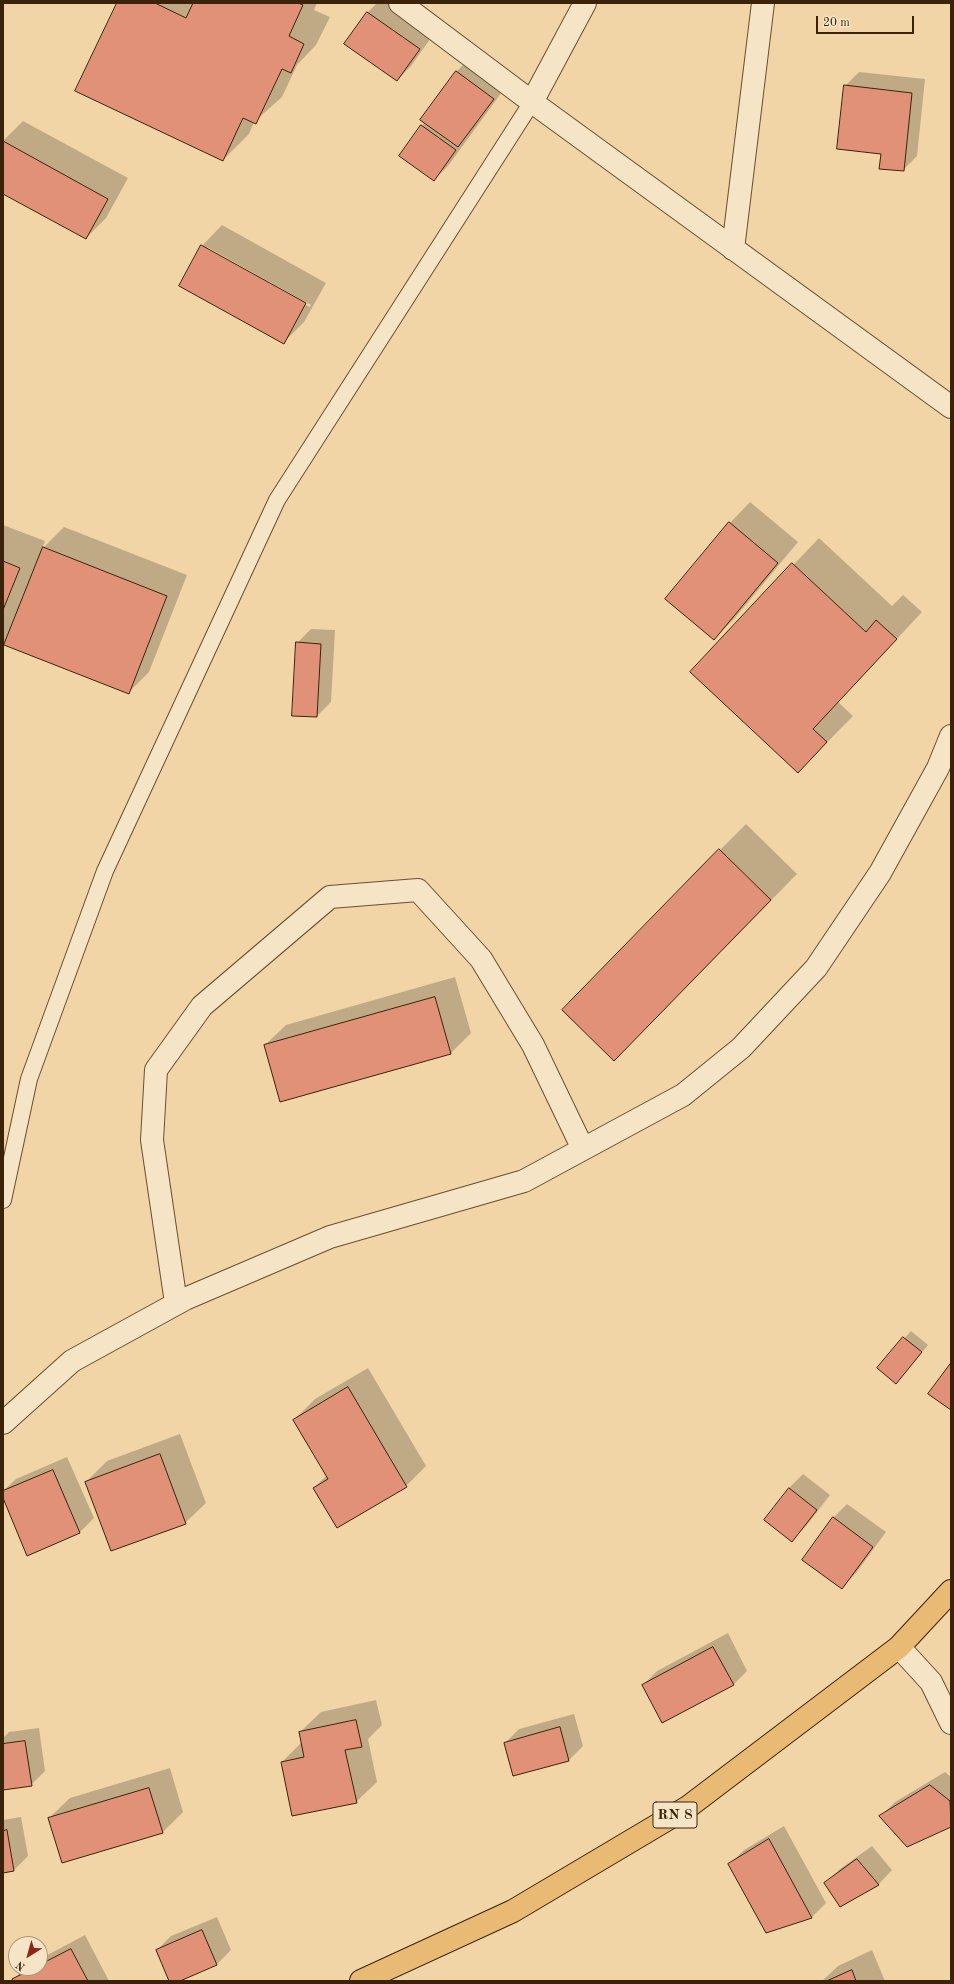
<!DOCTYPE html>
<style>
body{margin:0}
#map{position:relative;width:954px;height:1984px;overflow:hidden;background:#f1d5a7;font-family:"Old Standard TT",serif}
canvas{display:block}
.frame{position:absolute;inset:0;border:4px solid #3a2308;pointer-events:none}
.north{position:absolute;left:8px;top:1936px;width:40px;height:40px;box-sizing:border-box;background:#f6e4c6;border:1px solid #ab977a;border-radius:50%;rotate:217deg;font-size:11px;font-weight:700;line-height:16px;text-align:center;color:#3a2308}
.north::after{content:'';display:block;margin:auto;width:14px;height:18px;background:#8f2418;clip-path:polygon(50% 0,100% 100%,50% 72%,0 100%)}
.scale{position:absolute;left:816px;top:16px;width:98px;height:18px;box-sizing:border-box;border:2px solid #3a2308;border-top:0;padding-left:5px;font-size:12px;line-height:14px;white-space:nowrap;color:#3a2308;-webkit-text-stroke:3px #f6e4c6;paint-order:stroke}
</style>
<div id="map">
<canvas width="954" height="1984"></canvas>
<div class="frame"></div>
<div class="north">N</div>
<div class="scale">20 m</div>
</div>
<script>
const g = document.querySelector('canvas').getContext('2d');
g.lineJoin = 'round';
function paint(path, color) {
  g.fillStyle = color;
  g.fill(path, 'evenodd');
}
function trace(path, color, width, dash) {
  g.strokeStyle = color;
  g.lineWidth = width;
  g.lineCap = dash ? 'butt' : 'round';
  g.setLineDash(dash || []);
  g.stroke(path);
}
function drawText(font, color, halo, rows, align = 'center') {
  g.font = font + ' "Old Standard TT",serif';
  g.lineWidth = 3.5;
  g.setLineDash([]);
  g.textBaseline = 'middle';
  g.strokeStyle = halo;
  g.fillStyle = color;
  for (const [text, x, y, turn = 0] of rows) {
    g.save();
    g.translate(x, y);
    g.rotate((+turn || 0) * Math.PI / 180);
    g.textAlign = isNaN(turn) ? turn : align;
    if (halo) g.strokeText(text, 0, 0);
    g.fillText(text, 0, 0);
    g.restore();
  }
}
paint(new Path2D(`
 M 118,3 L 317,3 L 314,10 L 330,17 L 316,45 L 297,65 L 282,97 L 254,122 L 249,134 L 223,160 Z
 M 377,3 L 389,3 L 433,35 L 411,66 L 397,80 L 346,44 L 368,12 Z
 M 470,58 L 507,85 L 448,166 L 434,180 L 422,126 L 456,72 Z
 M 859,72 L 925,79 L 917,156 L 903,170 L 882,153 L 845,86 Z
 M 23,121 L 128,178 L 106,218 L 86,238 L 3,192 L 3,141 Z
 M 222,225 L 326,283 L 304,322 L 284,342 L 202,246 ZM 207,247 L 311,305 L 310,307 L 207,250 Z
 M 750,502 L 798,542 L 734,619 L 714,639 L 730,523 Z
 M 3,525 L 45,541 L 42,549 L 64,527 L 187,575 L 149,672 L 128,693 L 5,644 L 3,650 Z
 M 819,538 L 892,606 L 903,595 L 922,612 L 838,702 L 853,716 L 798,772 L 691,672 Z
 M 311,629 L 335,630 L 331,702 L 317,716 L 297,643 Z
 M 746,824 L 797,874 L 640,1034 L 720,850 Z
 M 455,977 L 471,1033 L 451,1053 L 265,1045 L 286,1025 Z
 M 911,1331 L 928,1345 L 903,1375 L 879,1367 Z
 M 368,1368 L 426,1466 L 406,1486 L 314,1488 L 327,1475 L 294,1420 L 315,1399 Z
 M 180,1434 L 206,1503 L 185,1523 L 86,1482 L 107,1461 Z
 M 67,1457 L 94,1518 L 80,1532 L 28,1554 L 3,1496 L 3,1491 L 16,1479 Z
 M 803,1474 L 830,1495 L 806,1526 L 792,1540 L 789,1488 Z
 M 847,1504 L 886,1532 L 856,1573 L 842,1588 L 833,1518 Z
 M 728,1633 L 747,1671 L 733,1685 L 643,1685 L 657,1671 Z
 M 376,1700 L 382,1725 L 368,1739 L 377,1782 L 356,1802 L 282,1762 L 302,1742 L 300,1732 L 321,1712 Z
 M 574,1714 L 583,1746 L 569,1760 L 514,1775 L 505,1743 L 519,1729 Z
 M 39,1728 L 45,1771 L 31,1785 L 3,1789 L 3,1738 L 9,1732 Z
 M 170,1768 L 183,1812 L 163,1832 L 49,1818 L 70,1798 Z
 M 945,1772 L 951,1777 L 951,1826 L 907,1846 L 881,1816 L 895,1802 Z
 M 21,1817 L 28,1856 L 14,1870 L 3,1872 L 3,1820 Z
 M 784,1826 L 826,1903 L 812,1917 L 766,1932 L 730,1864 L 744,1850 Z
 M 872,1846 L 892,1870 L 879,1884 L 841,1906 L 826,1883 L 840,1869 Z
 M 217,1917 L 231,1950 L 217,1964 L 177,1981 L 170,1981 L 157,1950 L 171,1936 Z
 M 85,1935 L 109,1981 L 14,1981 L 13,1980 L 25,1968 L 40,1968 L 40,1959 Z
 M 872,1950 L 885,1981 L 822,1981 L 838,1966 Z`), '#0003');
const building = new Path2D(`
 M 117,3 L 155,3 L 186,18 L 193,3 L 298,3 L 303,5 L 289,36 L 304,44 L 291,73 L 282,69 L 256,124 L 243,118 L 223,161 L 75,91 Z
 M 367,12 L 420,49 L 397,81 L 344,44 Z
 M 456,71 L 494,99 L 458,147 L 420,120 Z
 M 844,85 L 912,93 L 904,171 L 879,169 L 881,154 L 837,149 Z
 M 421,125 L 456,150 L 434,181 L 399,156 Z
 M 3,141 L 108,199 L 86,239 L 3,194 Z
 M 201,245 L 306,303 L 284,344 L 179,286 Z
 M 729,522 L 778,563 L 714,640 L 665,599 Z
 M 43,547 L 167,596 L 129,694 L 4,645 Z
 M 3,561 L 20,568 L 3,610 Z
 M 792,563 L 866,632 L 876,620 L 897,639 L 813,729 L 827,742 L 798,773 L 690,672 Z
 M 296,642 L 321,644 L 317,717 L 292,716 Z
 M 719,849 L 771,900 L 614,1061 L 562,1010 Z
 M 435,997 L 451,1054 L 280,1102 L 264,1045 Z
 M 903,1337 L 922,1352 L 896,1384 L 877,1368 Z
 M 951,1363 L 951,1410 L 928,1394 Z
 M 348,1387 L 407,1487 L 337,1528 L 313,1488 L 328,1479 L 293,1420 Z
 M 160,1454 L 186,1524 L 111,1551 L 85,1482 Z
 M 53,1470 L 80,1533 L 27,1556 L 3,1498 L 3,1491 Z
 M 789,1488 L 817,1510 L 792,1542 L 764,1520 Z
 M 833,1517 L 873,1547 L 842,1589 L 802,1560 Z
 M 713,1647 L 734,1685 L 662,1723 L 642,1685 Z
 M 356,1720 L 362,1747 L 345,1750 L 357,1803 L 292,1816 L 281,1762 L 304,1757 L 299,1732 Z
 M 560,1727 L 569,1761 L 513,1776 L 504,1743 Z
 M 25,1741 L 32,1786 L 3,1790 L 3,1744 Z
 M 930,1785 L 950,1801 L 951,1827 L 907,1847 L 879,1816 Z
 M 149,1788 L 163,1833 L 62,1863 L 48,1818 Z
 M 7,1830 L 14,1871 L 3,1873 L 3,1831 Z
 M 769,1839 L 812,1918 L 766,1933 L 728,1864 Z
 M 857,1859 L 879,1885 L 840,1907 L 824,1883 Z
 M 202,1930 L 217,1965 L 180,1981 L 169,1981 L 156,1950 Z
 M 71,1949 L 88,1981 L 13,1981 L 12,1979 L 34,1968 L 40,1968 L 40,1965 Z
 M 852,1970 L 856,1981 L 827,1981 Z`);
paint(building, '#e19177');
trace(building, '#3a2308', 1);
const lane = new Path2D(`
 M 3,1200 L 29,1079 L 105,871 L 277,500 L 532,102`);
const street = new Path2D(`
 M 400,3 L 532,102 L 951,407
 M 532,102 L 585,3
 M 733,249 L 763,3
 M 176,1303 L 152,1140 L 156,1070 L 202,1006 L 330,897 L 418,890 L 481,959 L 533,1045 L 583,1149
 M 3,1423 L 72,1361 L 185,1299 L 330,1237 L 524,1181 L 683,1095 L 741,1048 L 816,968 L 880,873 L 938,768 L 951,736
 M 899,1647 L 931,1682 L 951,1723`);
const primary = new Path2D(`
 M 361,1981 L 513,1911 L 688,1807 L 899,1647 L 951,1591`);
trace(lane, '#685030', 18);
trace(street, '#685030', 24);
trace(primary, '#3a2308', 24);
trace(lane, '#f6e4c6', 16);
trace(street, '#f6e4c6', 22);
trace(primary, '#e8ba74', 22);
for (const [x, y, w] of [
 [675,1815,44]
]) {
  const box = new Path2D();
  box.roundRect(x - w / 2, y - 13, w, 26, 3);
  g.fillStyle = '#f6e4c6';
  g.fill(box);
  trace(box, '#3a2308', 1);
}
drawText('bold 15px', '#3a2308', null, [
 ["RN 8",675,1815]
]);
</script>
